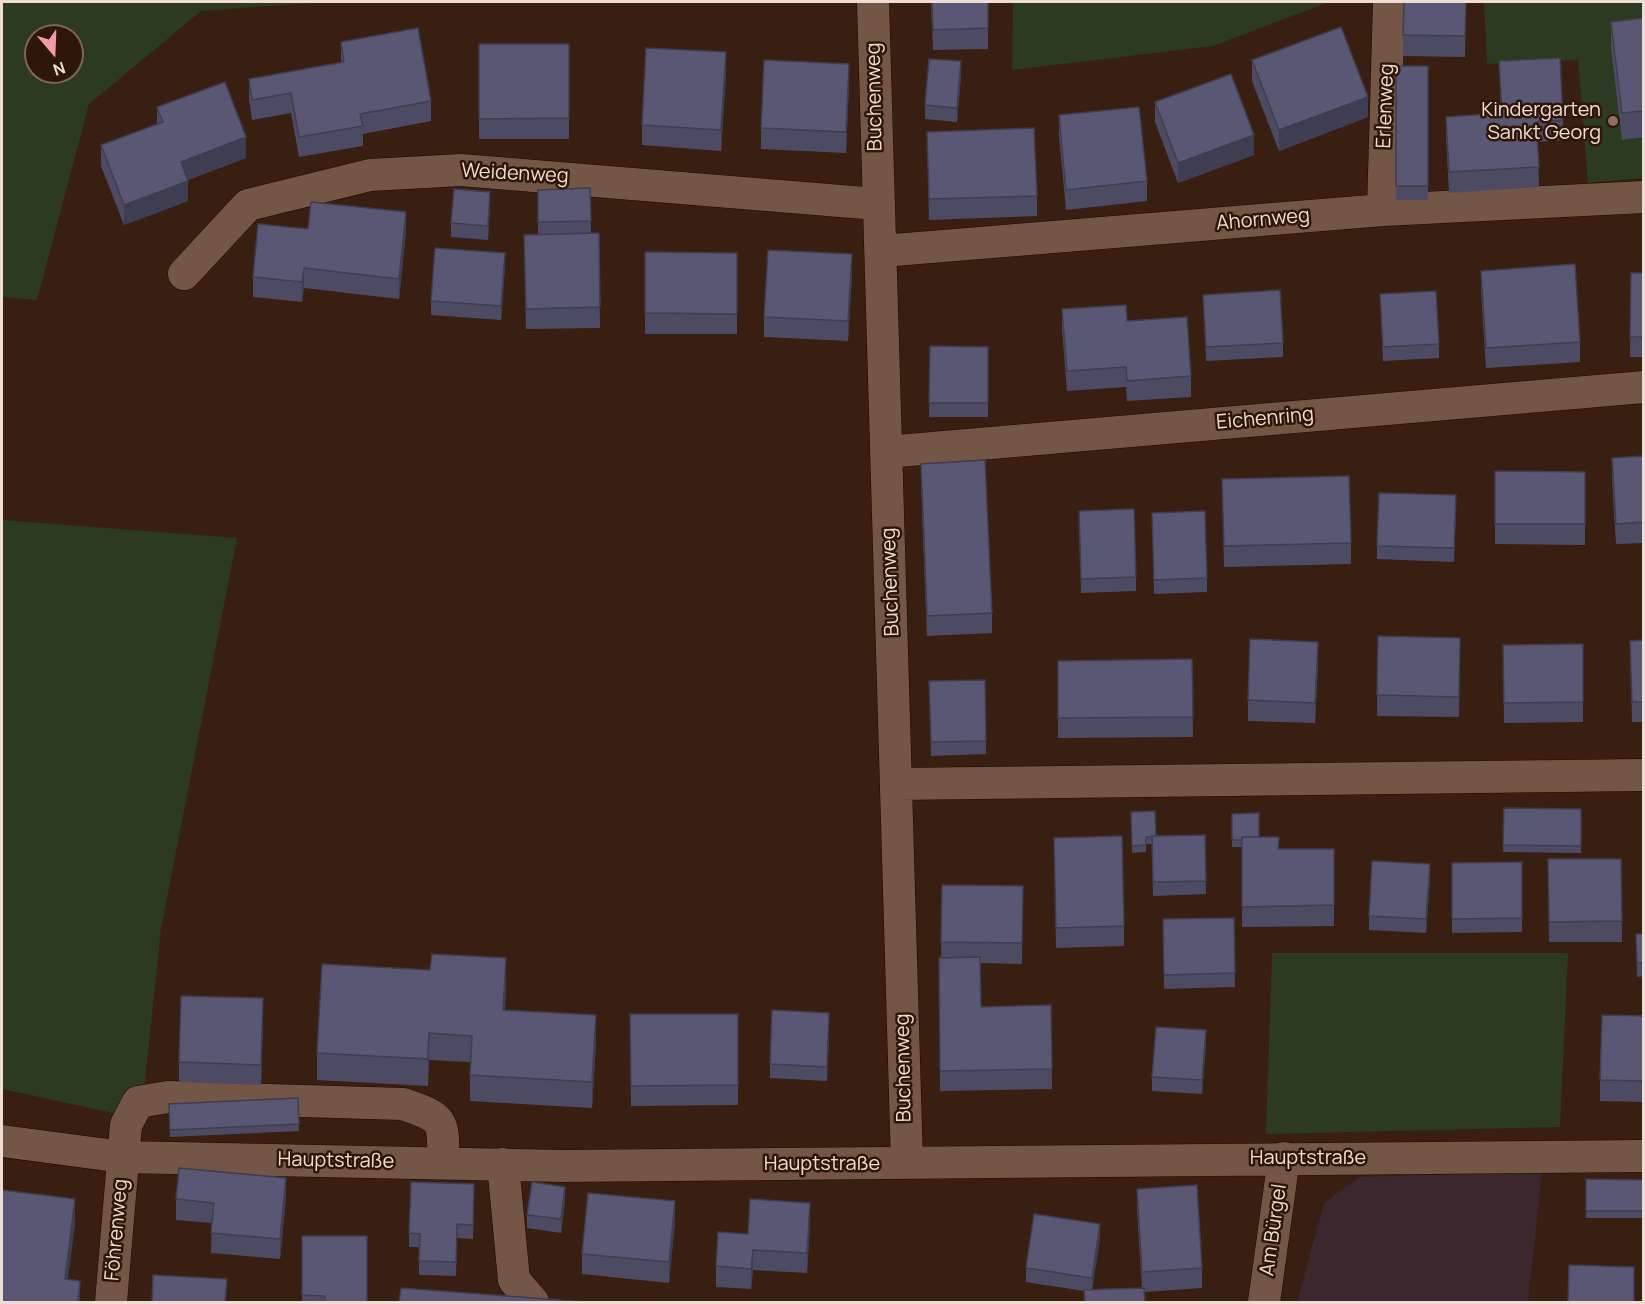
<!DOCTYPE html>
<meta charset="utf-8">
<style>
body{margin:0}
#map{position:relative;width:1645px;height:1304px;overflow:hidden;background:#391f12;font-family:Manrope,sans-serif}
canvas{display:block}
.frame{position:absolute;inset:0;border:3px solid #efddd4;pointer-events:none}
.north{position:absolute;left:24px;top:24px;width:60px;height:60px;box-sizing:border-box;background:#2e1608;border:2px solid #7b665a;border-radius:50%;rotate:161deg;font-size:16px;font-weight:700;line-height:24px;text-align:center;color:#efddd4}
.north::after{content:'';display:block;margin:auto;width:21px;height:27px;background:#f39aaa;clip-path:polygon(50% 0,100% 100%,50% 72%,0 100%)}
</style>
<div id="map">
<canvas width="1645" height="1304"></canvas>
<div class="frame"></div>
<div class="north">N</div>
</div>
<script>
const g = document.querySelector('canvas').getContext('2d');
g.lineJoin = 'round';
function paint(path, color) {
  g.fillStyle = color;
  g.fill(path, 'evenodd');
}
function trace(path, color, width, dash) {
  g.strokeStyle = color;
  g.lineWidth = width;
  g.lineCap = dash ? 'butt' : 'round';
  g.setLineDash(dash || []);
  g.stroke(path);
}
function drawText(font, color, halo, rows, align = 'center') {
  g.font = font + ' Manrope,sans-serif';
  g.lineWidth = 5;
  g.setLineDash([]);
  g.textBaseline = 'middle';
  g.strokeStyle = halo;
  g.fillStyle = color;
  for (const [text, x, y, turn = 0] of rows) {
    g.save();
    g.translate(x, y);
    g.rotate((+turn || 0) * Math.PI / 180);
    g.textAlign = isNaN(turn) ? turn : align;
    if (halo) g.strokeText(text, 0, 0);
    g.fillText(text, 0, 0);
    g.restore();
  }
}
paint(new Path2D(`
 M 1542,1171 L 1528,1302 L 1297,1302 L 1324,1203 L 1359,1177 Z`), '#3b282f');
paint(new Path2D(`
 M 2,2 L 325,2 L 201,11 L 89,104 L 37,300 L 2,297 ZM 36,36 L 72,36 L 72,72 L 36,72 Z
 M 1013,2 L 1329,2 L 1213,46 L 1012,70 Z
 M 1484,2 L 1643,2 L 1643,178 L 1588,183 L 1578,60 L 1487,64 Z
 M 2,520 L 237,538 L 161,929 L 141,1119 L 2,1089 Z
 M 1272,953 L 1568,953 L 1560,1127 L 1266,1134 Z`), '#2b3a21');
const minor = new Path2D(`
 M 873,2 L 907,1163
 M 1383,210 L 1389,2
 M 882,251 L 1383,210 L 1644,197
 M 184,274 L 248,205 L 370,175 L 461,170 L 877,204
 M 886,452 L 1644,387
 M 897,784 L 1644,775
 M 2,1141 L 123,1157 L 563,1166 L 1644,1156
 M 503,1164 L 514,1280 L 533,1302
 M 111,1302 L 126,1125 L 138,1102 L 168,1097 L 403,1104 C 444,1118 444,1119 443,1162
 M 1264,1302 L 1284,1158`);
trace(minor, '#1f0800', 33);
trace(minor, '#745647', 32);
paint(new Path2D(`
 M 931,2 L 988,2 L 988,49 L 933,50 Z
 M 1404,2 L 1466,2 L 1465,57 L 1403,56 Z
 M 1644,18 L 1644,137 L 1622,140 L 1611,48 L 1611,22 Z
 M 341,42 L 431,101 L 431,121 L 363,134 L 363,146 L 299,157 L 291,113 L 252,120 L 249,99 L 249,79 L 341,62 Z
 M 479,44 L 569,44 L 569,139 L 479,139 Z
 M 1252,60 L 1368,117 L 1279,151 L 1252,81 Z
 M 1499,61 L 1563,120 L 1563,140 L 1538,142 L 1539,187 L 1449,193 L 1446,137 L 1446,117 L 1501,113 Z
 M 1396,66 L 1428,66 L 1428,200 L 1396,200 Z
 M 726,73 L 721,151 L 642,145 L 642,125 Z
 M 961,75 L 957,122 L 925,119 L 925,105 Z
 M 849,84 L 846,153 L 761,149 L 761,128 Z
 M 1155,102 L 1254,155 L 1178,183 L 1155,122 Z
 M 157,107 L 246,158 L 188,180 L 188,201 L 124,225 L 101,166 L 101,145 L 157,124 Z
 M 1059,115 L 1147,181 L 1147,201 L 1066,210 L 1059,136 Z
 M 927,132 L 1037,196 L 1037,216 L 929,220 Z
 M 590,188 L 591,233 L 599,233 L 600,328 L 526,329 L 524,235 L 538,235 L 538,190 Z
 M 490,206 L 488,240 L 451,237 L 451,223 Z
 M 308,229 L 406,232 L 399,299 L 304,288 L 302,302 L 253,297 L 253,277 Z
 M 645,252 L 737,253 L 737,334 L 645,334 Z
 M 505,267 L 501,320 L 431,315 L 431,301 Z
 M 1481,271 L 1580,342 L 1580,362 L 1486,368 L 1481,291 Z
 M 1631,273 L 1644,273 L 1644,357 L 1630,357 Z
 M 852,275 L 848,341 L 764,337 L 764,317 Z
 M 1380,294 L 1439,344 L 1439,358 L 1383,361 Z
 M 1203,295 L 1283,343 L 1283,357 L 1206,361 Z
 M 1062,309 L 1127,321 L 1191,376 L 1191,397 L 1127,401 L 1126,387 L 1067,391 L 1062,329 Z
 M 930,346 L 988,347 L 988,417 L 929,417 Z
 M 1644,456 L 1644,543 L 1616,544 L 1612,479 L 1612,458 Z
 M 921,464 L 992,613 L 992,633 L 927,636 L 921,484 Z
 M 1495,471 L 1585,472 L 1585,545 L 1495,544 Z
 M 1222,479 L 1351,543 L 1351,564 L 1224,567 Z
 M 1456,509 L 1454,562 L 1377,559 L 1377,546 Z
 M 1079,511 L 1136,577 L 1136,591 L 1081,593 Z
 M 1152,513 L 1207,578 L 1207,592 L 1154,594 Z
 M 1378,636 L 1460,638 L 1459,717 L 1377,716 Z
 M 1644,640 L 1644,722 L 1632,722 L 1630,641 Z
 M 1583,644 L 1583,722 L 1504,723 L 1503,645 Z
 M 1192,659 L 1193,737 L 1058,738 L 1058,661 Z
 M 1318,662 L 1315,723 L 1248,721 L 1248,700 Z
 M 985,680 L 986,754 L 931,756 L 929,681 Z
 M 1504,808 L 1581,809 L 1581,853 L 1503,852 Z
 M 1131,812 L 1156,836 L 1205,835 L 1206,894 L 1153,896 L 1152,844 L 1146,844 L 1146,852 L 1132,853 Z
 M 1232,814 L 1259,837 L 1279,849 L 1334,849 L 1334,926 L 1242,927 L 1242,847 L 1232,847 Z
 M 1054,838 L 1124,926 L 1124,946 L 1056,948 Z
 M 1548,859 L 1621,859 L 1622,942 L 1549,942 Z
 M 1522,862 L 1522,932 L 1452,933 L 1452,863 Z
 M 1430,878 L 1426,933 L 1369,930 L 1369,916 Z
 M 942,885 L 1023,886 L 1022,964 L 980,963 L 981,1007 L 1051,1005 L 1052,1089 L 940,1091 L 939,958 L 941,958 Z
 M 1234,918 L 1235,987 L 1164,989 L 1163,919 Z
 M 1636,934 L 1644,934 L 1644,976 L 1637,977 Z
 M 506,984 L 505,1010 L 596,1042 L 592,1108 L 470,1101 L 470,1062 L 429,1060 L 428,1086 L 317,1080 L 317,1053 Z
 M 630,1014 L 738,1014 L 738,1105 L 631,1106 Z
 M 1644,1016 L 1644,1102 L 1600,1101 L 1600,1080 Z
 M 263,1019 L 261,1085 L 179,1082 L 179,1062 Z
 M 829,1026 L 827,1081 L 770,1078 L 770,1064 Z
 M 1206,1044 L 1202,1094 L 1152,1091 L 1152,1077 Z
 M 298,1098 L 299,1131 L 170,1137 L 169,1104 Z
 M 1586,1179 L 1644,1180 L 1644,1218 L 1586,1218 Z
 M 1137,1189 L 1202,1268 L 1202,1288 L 1144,1292 L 1145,1302 L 1084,1302 L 1084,1291 L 1026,1282 L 1026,1268 L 1100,1238 L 1092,1289 L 1142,1288 L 1137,1209 Z
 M 286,1198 L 280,1259 L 211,1253 L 212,1223 L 176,1220 L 176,1199 Z
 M 474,1198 L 473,1239 L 457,1238 L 456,1276 L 419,1275 L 419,1247 L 409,1247 L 409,1233 Z
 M 565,1201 L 561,1233 L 527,1228 L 527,1215 Z
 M 675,1221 L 669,1283 L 582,1274 L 582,1254 Z
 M 810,1223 L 807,1273 L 753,1270 L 751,1289 L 716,1287 L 716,1266 L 748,1234 Z
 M 302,1236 L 367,1302 L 302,1302 Z`), '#4d4b64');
paint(new Path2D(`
 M 726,52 L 726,73 L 721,151 L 721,130 Z
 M 961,61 L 961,75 L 957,122 L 957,108 Z
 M 849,64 L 849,84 L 846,153 L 846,132 Z
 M 1368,97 L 1368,117 L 1279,151 L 1279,130 Z
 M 1254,135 L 1254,155 L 1178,183 L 1178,163 Z
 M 246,137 L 246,158 L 181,182 L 181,162 Z
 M 188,181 L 188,201 L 124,225 L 124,205 Z
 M 490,192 L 490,206 L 488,240 L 488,226 Z
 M 406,212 L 406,232 L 399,299 L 399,279 Z
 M 505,253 L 505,267 L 501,320 L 501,306 Z
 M 852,254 L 852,275 L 848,341 L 848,321 Z
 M 304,268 L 304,288 L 302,302 L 302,282 Z
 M 1318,642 L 1318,662 L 1315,723 L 1315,703 Z
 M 1430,864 L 1430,878 L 1426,933 L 1426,919 Z
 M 506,958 L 506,984 L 503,1036 L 503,1010 Z
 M 263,998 L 263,1019 L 261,1085 L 261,1065 Z
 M 829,1013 L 829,1026 L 827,1081 L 827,1067 Z
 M 596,1015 L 596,1042 L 592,1108 L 592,1082 Z
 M 1206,1030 L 1206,1044 L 1202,1094 L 1202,1080 Z
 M 429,1033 L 429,1060 L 428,1086 L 428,1059 Z
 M 286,1178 L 286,1198 L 280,1259 L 280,1239 Z
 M 565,1187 L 565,1201 L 561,1233 L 561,1219 Z
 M 75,1199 L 75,1225 L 65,1302 L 65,1279 Z
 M 675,1201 L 675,1221 L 669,1283 L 669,1262 Z
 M 810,1203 L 810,1223 L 807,1273 L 807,1253 Z
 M 1100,1224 L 1100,1238 L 1092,1292 L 1092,1278 Z
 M 753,1250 L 753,1270 L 751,1289 L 751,1269 Z
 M 80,1281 L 80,1302 L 78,1302 Z`), '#3f3d51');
const building = new Path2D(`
 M 932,2 L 988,2 L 988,28 L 933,30 Z
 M 1404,2 L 1466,2 L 1465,36 L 1403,35 Z
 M 1644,18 L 1644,111 L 1622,113 L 1611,22 Z
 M 1341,27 L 1368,97 L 1279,130 L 1252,60 Z
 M 418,28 L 431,101 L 360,114 L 363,126 L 299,137 L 291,93 L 252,100 L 249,79 L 344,62 L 341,42 Z
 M 479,44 L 569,44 L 569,118 L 479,119 Z
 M 646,48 L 726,52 L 721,130 L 642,125 Z
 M 1560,58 L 1563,120 L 1536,122 L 1539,167 L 1449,172 L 1446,117 L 1502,113 L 1499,61 Z
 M 929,59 L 961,61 L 957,108 L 925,105 Z
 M 764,60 L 849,64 L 846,132 L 761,128 Z
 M 1396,66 L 1428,66 L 1428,186 L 1396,186 Z
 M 1231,74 L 1254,135 L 1178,163 L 1155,102 Z
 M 225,82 L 246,137 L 181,162 L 188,181 L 124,205 L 101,145 L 163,122 L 157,107 Z
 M 1139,107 L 1147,181 L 1066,190 L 1059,115 Z
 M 1034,128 L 1037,196 L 929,199 L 927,132 Z
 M 590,188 L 591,221 L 538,222 L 538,190 Z
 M 454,189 L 490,192 L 488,226 L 451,223 Z
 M 311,202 L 406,212 L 399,279 L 304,268 L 302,282 L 253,277 L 258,224 L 308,229 Z
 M 599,233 L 600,307 L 526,309 L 524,235 Z
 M 435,248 L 505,253 L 501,306 L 431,301 Z
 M 768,250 L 852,254 L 848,321 L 764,317 Z
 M 645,252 L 737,253 L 737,314 L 645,313 Z
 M 1575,264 L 1580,342 L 1486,348 L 1481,271 Z
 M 1631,273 L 1644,273 L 1644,337 L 1630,337 Z
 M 1280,290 L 1283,343 L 1206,347 L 1203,295 Z
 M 1436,291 L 1439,344 L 1383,347 L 1380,294 Z
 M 1126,305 L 1127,321 L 1187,317 L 1191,376 L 1127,381 L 1126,367 L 1067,371 L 1062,309 Z
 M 930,346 L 988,347 L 988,403 L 929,403 Z
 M 1644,456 L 1644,522 L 1616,524 L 1612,458 Z
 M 985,460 L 992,613 L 927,616 L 921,464 Z
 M 1495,471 L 1585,472 L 1585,524 L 1495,524 Z
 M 1349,476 L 1351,543 L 1224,546 L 1222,479 Z
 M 1379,493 L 1456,495 L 1454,548 L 1377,546 Z
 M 1134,509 L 1136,577 L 1081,579 L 1079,511 Z
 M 1205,511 L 1207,578 L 1154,580 L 1152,513 Z
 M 1378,636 L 1460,638 L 1459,697 L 1377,695 Z
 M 1250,639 L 1318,642 L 1315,703 L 1248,700 Z
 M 1644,640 L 1644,702 L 1632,702 L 1630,641 Z
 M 1583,644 L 1583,702 L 1504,703 L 1503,645 Z
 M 1192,659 L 1193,717 L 1058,718 L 1058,661 Z
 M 985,680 L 986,741 L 931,742 L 929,681 Z
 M 1504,808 L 1581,809 L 1581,846 L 1503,845 Z
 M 1155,811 L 1156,836 L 1146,837 L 1146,845 L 1132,846 L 1131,812 Z
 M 1259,813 L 1259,837 L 1242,837 L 1242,840 L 1232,840 L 1232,814 Z
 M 1205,835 L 1206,881 L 1153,882 L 1152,836 Z
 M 1122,836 L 1124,926 L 1056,928 L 1054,838 Z
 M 1242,837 L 1279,837 L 1278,849 L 1334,849 L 1334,905 L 1242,907 Z
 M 1548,859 L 1621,859 L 1622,921 L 1549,922 Z
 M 1372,861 L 1430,864 L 1426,919 L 1369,916 Z
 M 1522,862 L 1522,918 L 1452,919 L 1452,863 Z
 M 942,885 L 1023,886 L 1022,943 L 941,942 Z
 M 1234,918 L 1235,973 L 1164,975 L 1163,919 Z
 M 1636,934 L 1644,934 L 1644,963 L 1637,963 Z
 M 432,954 L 506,958 L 503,1010 L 596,1015 L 592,1082 L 470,1075 L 472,1036 L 429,1033 L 428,1059 L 317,1053 L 322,964 L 430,970 Z
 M 980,957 L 981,1007 L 1051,1005 L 1052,1069 L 940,1071 L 939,958 Z
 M 181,996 L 263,998 L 261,1065 L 179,1062 Z
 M 772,1010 L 829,1013 L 827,1067 L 770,1064 Z
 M 630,1014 L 738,1014 L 738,1085 L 631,1086 Z
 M 1602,1015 L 1644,1016 L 1644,1081 L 1600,1080 Z
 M 1156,1027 L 1206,1030 L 1202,1080 L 1152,1077 Z
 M 298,1098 L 299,1124 L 170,1130 L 169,1104 Z
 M 179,1168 L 286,1178 L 280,1239 L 211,1233 L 214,1203 L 176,1199 Z
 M 1586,1179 L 1644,1180 L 1644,1211 L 1586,1211 Z
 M 411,1182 L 474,1184 L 473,1225 L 457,1224 L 456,1262 L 419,1261 L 420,1234 L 409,1233 Z
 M 532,1182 L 565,1187 L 561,1219 L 527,1215 Z
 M 1197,1185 L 1202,1268 L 1142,1272 L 1137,1189 Z
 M 2,1190 L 75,1199 L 65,1279 L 80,1281 L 78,1302 L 2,1302 Z
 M 588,1193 L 675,1201 L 669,1262 L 582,1254 Z
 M 750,1199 L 810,1203 L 807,1253 L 753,1250 L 751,1269 L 716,1266 L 718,1232 L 748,1234 Z
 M 1034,1214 L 1100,1224 L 1092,1278 L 1026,1268 Z
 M 302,1236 L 367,1236 L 367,1302 L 325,1302 L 325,1296 L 302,1295 Z
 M 1569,1265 L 1634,1267 L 1634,1302 L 1568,1302 Z
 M 153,1275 L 227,1279 L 225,1302 L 152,1302 Z
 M 401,1288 L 586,1302 L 399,1302 Z
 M 1144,1288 L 1145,1302 L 1085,1302 L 1084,1290 Z`);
paint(building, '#5a5774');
trace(building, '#3f3d51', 1.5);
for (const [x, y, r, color] of [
 [1613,121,6,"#8d6e63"]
]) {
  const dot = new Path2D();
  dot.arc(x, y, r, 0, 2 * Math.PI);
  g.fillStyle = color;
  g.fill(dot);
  trace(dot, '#2e1608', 2);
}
drawText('20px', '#efddd4', '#2e1608', [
 ["Buchenweg",875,97,-91],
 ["Erlenweg",1386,106,-88],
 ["Weidenweg",515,174,3],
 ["Ahornweg",1263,220,-5],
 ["Eichenring",1265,419,-5],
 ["Buchenweg",891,582,-92],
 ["Buchenweg",904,1068,-91],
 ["Hauptstraße",1308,1158],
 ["Hauptstraße",336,1161,1],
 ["Hauptstraße",822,1164],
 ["Föhrenweg",117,1230,-85],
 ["Am Bürgel",1274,1230,-82]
]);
drawText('20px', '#efddd4', '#2e1608', [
 ["Kindergarten",1601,110],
 ["Sankt Georg",1601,133]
], 'right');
</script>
